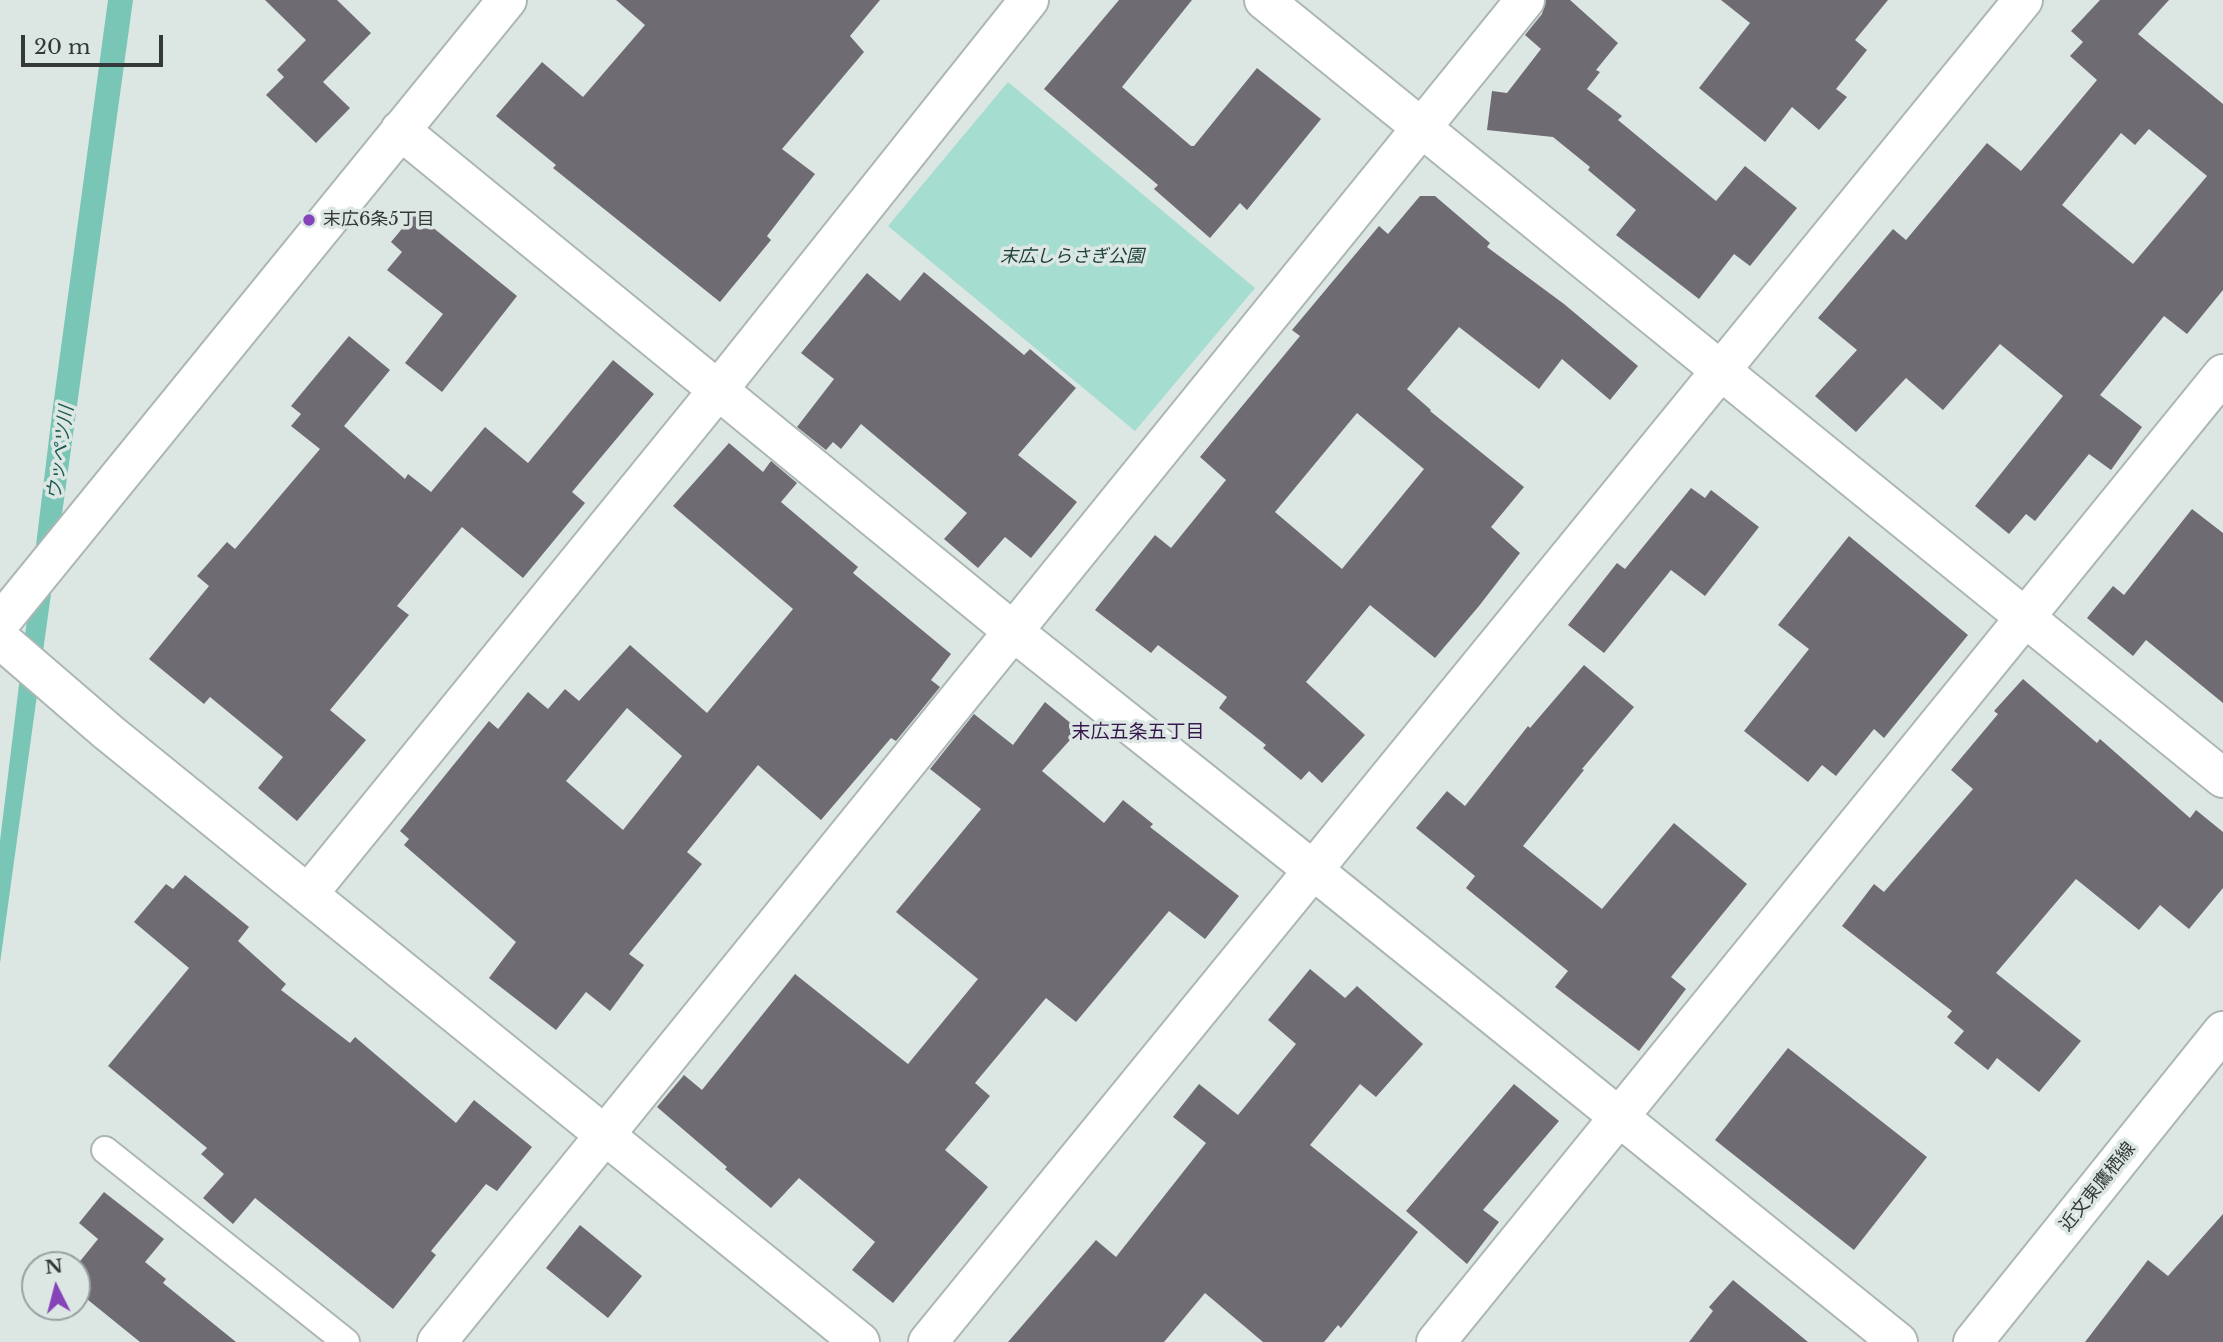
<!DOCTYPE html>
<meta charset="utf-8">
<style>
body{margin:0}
#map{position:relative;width:2223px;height:1342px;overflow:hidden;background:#dce7e4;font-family:"Libre Baskerville",serif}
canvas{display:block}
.north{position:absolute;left:21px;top:1251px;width:70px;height:70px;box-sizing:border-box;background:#dce7e4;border:2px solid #99a19f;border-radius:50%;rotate:354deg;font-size:19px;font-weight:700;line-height:28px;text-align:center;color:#343837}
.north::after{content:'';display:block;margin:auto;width:24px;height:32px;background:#8644b9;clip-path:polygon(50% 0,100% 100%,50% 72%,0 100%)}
.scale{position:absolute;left:21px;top:35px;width:142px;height:32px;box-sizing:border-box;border:4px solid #343837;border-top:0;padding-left:9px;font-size:21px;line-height:24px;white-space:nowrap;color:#343837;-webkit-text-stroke:5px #dce7e4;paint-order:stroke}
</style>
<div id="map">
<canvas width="2223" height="1342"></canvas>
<div class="north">N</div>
<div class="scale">20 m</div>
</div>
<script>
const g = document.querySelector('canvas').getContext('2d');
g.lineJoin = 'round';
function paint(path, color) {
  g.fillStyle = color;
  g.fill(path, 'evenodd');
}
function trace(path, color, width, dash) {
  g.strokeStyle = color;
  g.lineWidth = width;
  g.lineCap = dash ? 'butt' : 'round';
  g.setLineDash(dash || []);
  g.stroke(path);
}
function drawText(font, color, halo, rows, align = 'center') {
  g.font = font + ' "Libre Baskerville","Noto Sans JP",serif';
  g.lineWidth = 7;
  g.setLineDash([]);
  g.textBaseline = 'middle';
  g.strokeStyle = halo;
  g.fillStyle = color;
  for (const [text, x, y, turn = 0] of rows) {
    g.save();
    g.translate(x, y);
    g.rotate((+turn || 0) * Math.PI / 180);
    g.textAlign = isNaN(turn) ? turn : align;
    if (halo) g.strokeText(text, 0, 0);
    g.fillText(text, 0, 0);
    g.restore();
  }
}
paint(new Path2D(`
 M 1008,82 L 1255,288 L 1135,431 L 888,226 Z`), '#a6ddd1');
paint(new Path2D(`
 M 108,0 L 133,0 L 0,963 L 0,841 L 52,414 Z`), '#79c5b6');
paint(new Path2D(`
 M 265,0 L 337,0 L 371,33 L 323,82 L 350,108 L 316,143 L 266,95 L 284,77 L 277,70 L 306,40 Z
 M 616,0 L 880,0 L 850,36 L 864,52 L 782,149 L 815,174 L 767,236 L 771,240 L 720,302 L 553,168 L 556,165 L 496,116 L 542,62 L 583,97 L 645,25 Z
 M 1119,0 L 1192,0 L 1122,87 L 1191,146 L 1194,146 L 1257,68 L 1321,119 L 1247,210 L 1240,203 L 1210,238 L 1154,189 L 1158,185 L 1044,89 Z
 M 1546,0 L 1570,0 L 1618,43 L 1596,70 L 1600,72 L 1587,89 L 1622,116 L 1618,120 L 1716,201 L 1745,166 L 1797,208 L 1750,266 L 1734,254 L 1699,299 L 1616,235 L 1636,210 L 1588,170 L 1590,167 L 1553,137 L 1487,130 L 1492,91 L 1507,93 L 1541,49 L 1525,35 L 1542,14 Z
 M 1721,0 L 1888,0 L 1855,40 L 1867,50 L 1836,89 L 1847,97 L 1819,130 L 1792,107 L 1765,142 L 1699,88 L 1750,23 Z
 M 2100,0 L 2169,0 L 2138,34 L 2223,104 L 2223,290 L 2187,334 L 2164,316 L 2100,395 L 2142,427 L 2111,470 L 2089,454 L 2035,521 L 2026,514 L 2009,534 L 1975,506 L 2063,396 L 2000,344 L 1943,410 L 1906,378 L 1856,432 L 1815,396 L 1857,350 L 1818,318 L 1893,229 L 1906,240 L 1987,143 L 2021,171 L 2097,80 L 2070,56 L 2083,42 L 2071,31 ZM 2149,129 L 2207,176 L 2133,264 L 2062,205 L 2121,133 L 2135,145 Z
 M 1420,196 L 1435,196 L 1490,243 L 1487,247 L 1564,304 L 1638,366 L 1610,400 L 1562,359 L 1539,389 L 1459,327 L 1407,389 L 1431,410 L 1430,411 L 1524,487 L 1491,527 L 1520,553 L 1479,606 L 1435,658 L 1370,605 L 1306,682 L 1365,735 L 1322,783 L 1309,771 L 1301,780 L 1263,748 L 1266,745 L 1219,708 L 1227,697 L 1158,645 L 1151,653 L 1095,610 L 1155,535 L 1171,548 L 1226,480 L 1200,457 L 1300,336 L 1292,330 L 1379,226 L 1388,234 ZM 1357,413 L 1424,469 L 1342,569 L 1275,512 Z
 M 415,213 L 517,296 L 442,392 L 405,363 L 443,314 L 387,270 L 402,252 L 391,242 Z
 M 924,272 L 1024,355 L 1030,349 L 1076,388 L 1018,455 L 1077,502 L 1031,558 L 1005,537 L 978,568 L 944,539 L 967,513 L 861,424 L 841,449 L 833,442 L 826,450 L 797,427 L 834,379 L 801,353 L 867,273 L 900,301 Z
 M 349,336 L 390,370 L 344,426 L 405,479 L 408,474 L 431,492 L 485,427 L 528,463 L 613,360 L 654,394 L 572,492 L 585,503 L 523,578 L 462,527 L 397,606 L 409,615 L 330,710 L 366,740 L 297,821 L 258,788 L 283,757 L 210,697 L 204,704 L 149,659 L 209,586 L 197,576 L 227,542 L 235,549 L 320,449 L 291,426 L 301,414 L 291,406 Z
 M 729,443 L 763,472 L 771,461 L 797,483 L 781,502 L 858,567 L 853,573 L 951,654 L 931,680 L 940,687 L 896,741 L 891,738 L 821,820 L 758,765 L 687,852 L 702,864 L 629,954 L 644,965 L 610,1011 L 586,992 L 556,1030 L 489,978 L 516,942 L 404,845 L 409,839 L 400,831 L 489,721 L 498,729 L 528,692 L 548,709 L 565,689 L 579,701 L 630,645 L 707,713 L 793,609 L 673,506 ZM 627,708 L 682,756 L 623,830 L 566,781 Z
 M 1691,488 L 1705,498 L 1711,490 L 1759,527 L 1705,596 L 1671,570 L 1604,653 L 1568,625 L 1617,563 L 1625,569 Z
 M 2192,509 L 2223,533 L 2223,703 L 2146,640 L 2133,656 L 2087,618 L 2113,586 L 2124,595 Z
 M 1849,536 L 1968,635 L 1884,738 L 1874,729 L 1836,776 L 1822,765 L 1808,782 L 1744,731 L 1809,649 L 1778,625 Z
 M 1584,665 L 1634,707 L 1582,769 L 1584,770 L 1523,846 L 1602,909 L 1674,823 L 1747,884 L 1671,977 L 1686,989 L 1639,1051 L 1555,987 L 1568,971 L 1466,888 L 1475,876 L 1416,828 L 1447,791 L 1465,806 L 1528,726 L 1530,728 Z
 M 2023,679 L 2097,743 L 2100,739 L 2190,818 L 2196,810 L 2223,832 L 2223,888 L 2189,929 L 2160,905 L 2139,930 L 2076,879 L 1996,973 L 2081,1041 L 2039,1092 L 1997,1058 L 1988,1070 L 1954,1043 L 1964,1031 L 1947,1017 L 1952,1011 L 1842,926 L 1874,884 L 1884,892 L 1973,789 L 1951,770 L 1998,714 L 1994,711 Z
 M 1045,702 L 1079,730 L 1042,771 L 1104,823 L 1123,800 L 1153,824 L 1150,827 L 1239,896 L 1205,939 L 1169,911 L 1076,1022 L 1046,998 L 975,1083 L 990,1096 L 945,1150 L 988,1187 L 893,1303 L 852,1270 L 875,1242 L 799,1178 L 771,1208 L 725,1169 L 727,1167 L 657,1107 L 684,1075 L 702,1090 L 795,974 L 908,1064 L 978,979 L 896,912 L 981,809 L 930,769 L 974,714 L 1013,745 Z
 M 185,875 L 249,927 L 238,941 L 286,984 L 281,990 L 350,1043 L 355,1037 L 456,1123 L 474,1100 L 532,1147 L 497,1191 L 486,1184 L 431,1251 L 436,1255 L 393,1309 L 255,1198 L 233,1224 L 203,1198 L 224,1174 L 201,1154 L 207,1148 L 108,1066 L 189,968 L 134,922 L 166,884 L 173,889 Z
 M 1310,969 L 1345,998 L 1357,986 L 1423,1044 L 1376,1097 L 1360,1084 L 1310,1145 L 1418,1232 L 1341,1328 L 1338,1325 L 1324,1342 L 1263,1342 L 1205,1293 L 1164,1342 L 1008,1342 L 1096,1240 L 1116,1257 L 1206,1143 L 1173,1117 L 1199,1084 L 1238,1115 L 1296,1044 L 1268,1020 Z
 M 1788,1048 L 1927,1157 L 1854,1250 L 1715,1140 Z
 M 1514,1084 L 1559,1121 L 1483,1210 L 1499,1222 L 1467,1264 L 1406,1211 Z
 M 104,1192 L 164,1239 L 145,1262 L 166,1279 L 163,1283 L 236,1342 L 140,1342 L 77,1291 L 77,1265 L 98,1239 L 79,1223 Z
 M 2223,1214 L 2223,1342 L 2085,1342 L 2148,1260 L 2168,1276 Z
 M 580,1225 L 642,1276 L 608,1318 L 546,1268 Z
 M 1733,1280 L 1808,1342 L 1689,1342 L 1713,1311 L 1709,1307 Z`), '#6f6b73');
const lane = new Path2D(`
 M 105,1150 L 346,1342`);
const street = new Path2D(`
 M 1264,0 L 2223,778
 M 400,130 L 1014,632 L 1313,870 L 1898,1342
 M 0,623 L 507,0
 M 0,639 L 108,732 L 860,1342
 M 308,894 L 718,390 L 1029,0
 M 437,1342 L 1525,0
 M 928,1342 L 2023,0
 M 1436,1342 L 2223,374`);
const secondary = new Path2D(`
 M 1973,1342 L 2223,1031`);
trace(lane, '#acb7b4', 30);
trace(street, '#acb7b4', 42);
trace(secondary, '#acb7b4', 42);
trace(lane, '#fff', 26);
trace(street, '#fff', 38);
trace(secondary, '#fff', 38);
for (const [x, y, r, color] of [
 [309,220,7,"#8644b9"]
]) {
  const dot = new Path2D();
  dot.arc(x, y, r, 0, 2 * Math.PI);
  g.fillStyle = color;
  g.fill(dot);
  trace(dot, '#dce7e4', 2.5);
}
drawText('18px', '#343837', '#dce7e4', [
 ["末広6条5丁目",323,220]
], 'left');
drawText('italic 18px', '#1d413a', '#dce7e4', [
 ["末広しらさぎ公園",1072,257]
]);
drawText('18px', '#343837', '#dce7e4', [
 ["近文東鷹栖線",2098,1187,-51]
]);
drawText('italic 19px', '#1e5c51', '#dce7e4', [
 ["ウッペツ川",61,453,-82]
]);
drawText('19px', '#36174e', '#dce7e4', [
 ["末広五条五丁目",1138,733]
]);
</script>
